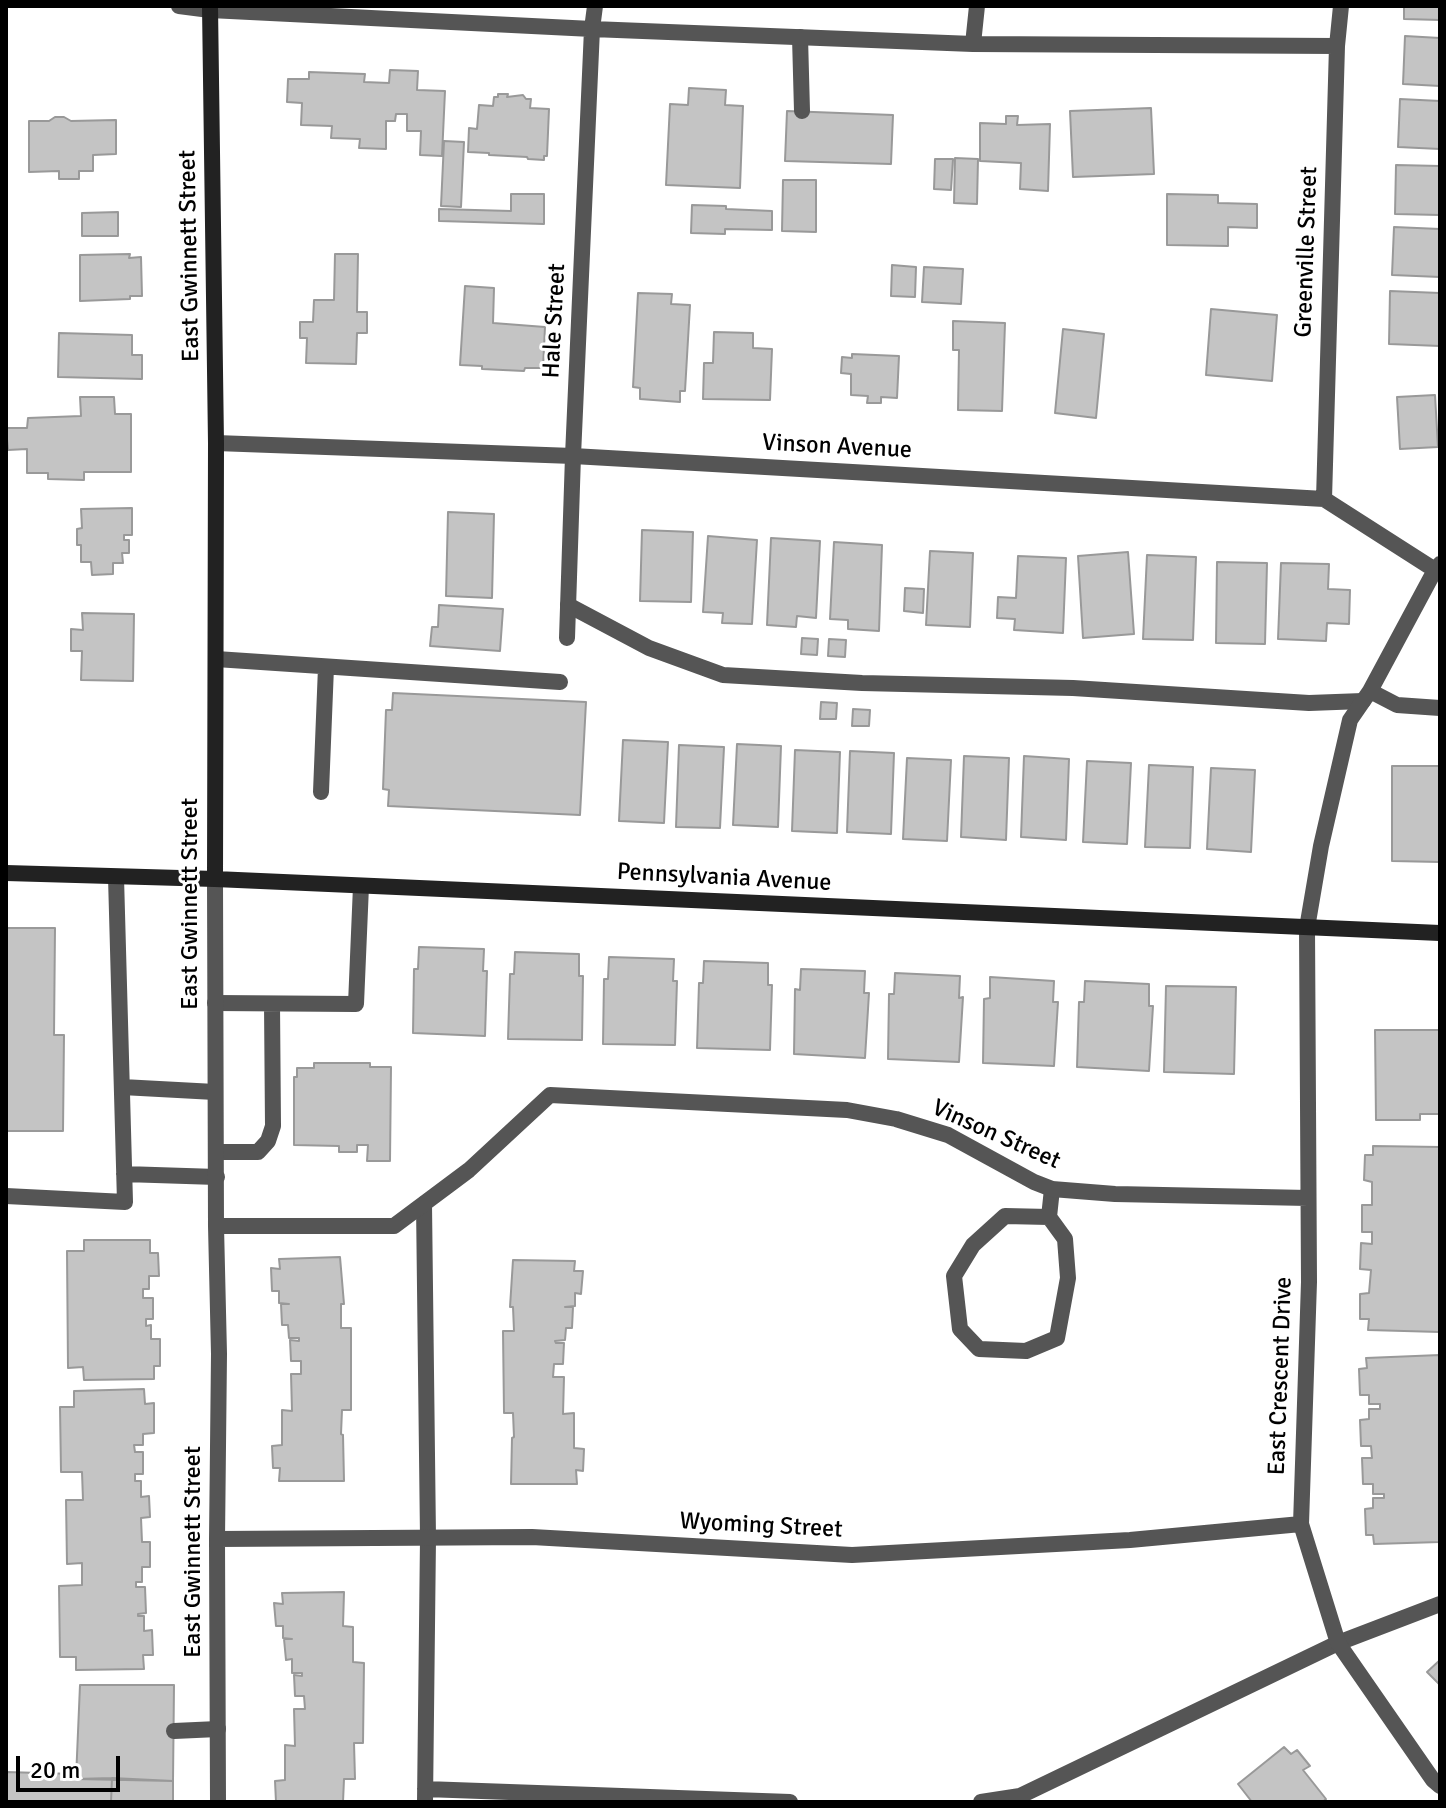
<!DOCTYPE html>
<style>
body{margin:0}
#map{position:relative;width:1446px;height:1808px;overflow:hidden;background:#fff;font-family:Signika,sans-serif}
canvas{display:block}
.frame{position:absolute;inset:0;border:8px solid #000;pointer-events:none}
.scale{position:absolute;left:16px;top:1756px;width:104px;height:36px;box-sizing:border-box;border:4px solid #000;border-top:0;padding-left:10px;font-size:24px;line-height:28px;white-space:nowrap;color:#000;-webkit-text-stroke:6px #fff;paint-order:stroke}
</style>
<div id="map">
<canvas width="1446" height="1808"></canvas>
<div class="frame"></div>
<div class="scale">20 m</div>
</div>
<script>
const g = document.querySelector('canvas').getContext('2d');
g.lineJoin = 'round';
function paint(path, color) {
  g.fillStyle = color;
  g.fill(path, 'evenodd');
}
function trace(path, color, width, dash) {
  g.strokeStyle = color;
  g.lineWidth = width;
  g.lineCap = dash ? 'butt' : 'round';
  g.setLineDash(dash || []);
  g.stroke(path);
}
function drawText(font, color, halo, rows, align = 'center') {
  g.font = font + ' Signika,sans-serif';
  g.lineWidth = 6;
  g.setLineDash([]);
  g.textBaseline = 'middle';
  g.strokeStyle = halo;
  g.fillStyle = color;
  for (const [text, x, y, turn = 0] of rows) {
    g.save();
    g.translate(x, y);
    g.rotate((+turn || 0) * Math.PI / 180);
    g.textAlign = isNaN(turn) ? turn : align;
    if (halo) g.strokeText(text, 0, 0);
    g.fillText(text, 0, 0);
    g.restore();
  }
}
const building = new Path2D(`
 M 1404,6 L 1440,6 L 1440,20 L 1404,19 Z
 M 1405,36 L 1440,38 L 1440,86 L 1403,84 Z
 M 390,70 L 418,71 L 417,90 L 445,91 L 442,156 L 420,155 L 421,131 L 407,131 L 407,114 L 396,114 L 395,121 L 386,121 L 386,149 L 359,148 L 360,139 L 331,138 L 332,126 L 301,125 L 302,103 L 287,102 L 288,79 L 309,79 L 309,72 L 365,74 L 364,82 L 389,83 Z
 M 689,88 L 726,90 L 725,105 L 743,106 L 740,188 L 666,185 L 670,104 L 688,105 Z
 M 498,94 L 508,94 L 507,97 L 523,95 L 526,99 L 531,99 L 530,108 L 549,109 L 547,156 L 544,156 L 544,160 L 528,159 L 527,157 L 489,155 L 489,153 L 468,152 L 469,128 L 477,129 L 479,105 L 493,106 L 494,97 L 498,97 Z
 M 1400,99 L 1440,101 L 1440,149 L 1398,147 Z
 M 1151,108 L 1154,174 L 1073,177 L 1070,111 Z
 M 787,111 L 893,115 L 891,164 L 785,161 Z
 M 1006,116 L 1018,116 L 1017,125 L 1050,124 L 1048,191 L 1020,189 L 1021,163 L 980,161 L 980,123 L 1006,124 Z
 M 55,117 L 64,117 L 71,121 L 116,120 L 116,154 L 93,155 L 93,171 L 79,171 L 79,179 L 59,179 L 59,171 L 29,172 L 29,121 L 49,121 Z
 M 444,141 L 464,142 L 461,207 L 441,206 Z
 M 955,158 L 978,159 L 977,204 L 954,203 Z
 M 935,159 L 953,159 L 951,190 L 934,189 Z
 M 1396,165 L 1440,166 L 1440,215 L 1395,214 Z
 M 783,180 L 816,180 L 816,232 L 782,231 Z
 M 511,194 L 544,194 L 544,224 L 439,221 L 439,209 L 511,211 Z
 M 1167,194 L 1218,195 L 1218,203 L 1257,204 L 1257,228 L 1228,227 L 1228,246 L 1167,245 Z
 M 692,205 L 726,206 L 726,209 L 772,211 L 772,230 L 725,229 L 725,234 L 691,233 Z
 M 118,212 L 118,236 L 82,236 L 82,213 Z
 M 1394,227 L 1440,229 L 1440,277 L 1392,275 Z
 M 130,254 L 129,258 L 141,257 L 142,296 L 130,296 L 130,299 L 80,301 L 80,255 Z
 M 335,254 L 358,254 L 357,312 L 367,312 L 367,333 L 357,333 L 356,364 L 306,363 L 307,338 L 300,338 L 300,322 L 313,322 L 314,300 L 334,300 Z
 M 892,265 L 916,267 L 915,297 L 891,296 Z
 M 924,267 L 963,269 L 961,304 L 922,302 Z
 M 465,286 L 494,288 L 493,323 L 545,327 L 543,368 L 525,368 L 524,371 L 482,369 L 482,366 L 460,365 Z
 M 1390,291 L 1440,293 L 1440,346 L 1389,344 Z
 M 638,293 L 672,294 L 671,304 L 690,305 L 685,391 L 680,391 L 680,402 L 640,399 L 640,388 L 633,387 Z
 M 1211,309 L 1277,315 L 1272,381 L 1206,375 Z
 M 953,321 L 1005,323 L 1002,411 L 958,410 L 959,350 L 953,350 Z
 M 1063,329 L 1104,334 L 1096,418 L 1055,413 Z
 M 714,332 L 753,333 L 753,348 L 772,349 L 770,400 L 703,399 L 704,363 L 713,363 Z
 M 59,333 L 132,335 L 132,355 L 142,355 L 142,379 L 58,377 Z
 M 852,354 L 899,356 L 897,398 L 881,397 L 881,403 L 867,403 L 868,396 L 851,395 L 851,374 L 841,373 L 842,357 L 852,358 Z
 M 1435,395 L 1438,447 L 1400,449 L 1397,397 Z
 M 80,397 L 114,397 L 115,414 L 131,414 L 131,472 L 84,472 L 84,480 L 48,479 L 48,473 L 27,473 L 27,449 L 8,450 L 6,428 L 27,428 L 28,418 L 81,416 Z
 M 132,508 L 132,535 L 124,535 L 124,540 L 129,540 L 129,553 L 122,553 L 123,563 L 113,563 L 113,574 L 92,575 L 91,562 L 81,562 L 81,545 L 77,545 L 77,529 L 82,528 L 81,509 Z
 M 448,512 L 494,514 L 492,598 L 446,596 Z
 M 642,530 L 693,532 L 691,602 L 640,601 Z
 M 708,536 L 757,540 L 752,624 L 722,623 L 723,613 L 703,612 Z
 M 771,538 L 820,541 L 816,618 L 797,616 L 796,627 L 767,625 Z
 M 834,542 L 882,545 L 879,631 L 848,629 L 848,620 L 830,619 Z
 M 930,551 L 973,553 L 970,627 L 926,625 Z
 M 1128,552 L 1134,634 L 1083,638 L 1078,556 Z
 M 1147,555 L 1196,557 L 1193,640 L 1143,639 Z
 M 1018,556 L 1066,558 L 1063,633 L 1014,630 L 1015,619 L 997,618 L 998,597 L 1016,598 Z
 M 1217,562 L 1267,563 L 1265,644 L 1216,643 Z
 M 1281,563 L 1329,564 L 1328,589 L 1350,590 L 1349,624 L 1327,623 L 1326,641 L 1278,639 Z
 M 905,588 L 924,589 L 923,613 L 904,611 Z
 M 439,605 L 503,609 L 500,651 L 430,646 L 432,627 L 438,627 Z
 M 82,613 L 134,614 L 133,681 L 81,680 L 82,651 L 71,651 L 71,629 L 83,630 Z
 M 802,638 L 818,639 L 817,655 L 801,654 Z
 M 829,639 L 846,640 L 845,657 L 828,656 Z
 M 393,693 L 586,702 L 580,815 L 388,806 L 389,790 L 383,789 L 386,710 L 392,710 Z
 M 821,702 L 837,703 L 836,719 L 820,719 Z
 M 853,709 L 870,710 L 869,726 L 852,726 Z
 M 623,740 L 668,742 L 664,823 L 619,821 Z
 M 737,744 L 781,746 L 778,827 L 733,825 Z
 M 679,745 L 724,747 L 720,828 L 676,827 Z
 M 795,750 L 840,752 L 837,833 L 792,831 Z
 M 850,751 L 894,753 L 891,834 L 847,832 Z
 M 964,756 L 1009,758 L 1006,840 L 961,837 Z
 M 1024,756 L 1069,759 L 1066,840 L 1021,837 Z
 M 907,758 L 951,760 L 947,841 L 903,839 Z
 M 1087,761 L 1131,763 L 1127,844 L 1083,842 Z
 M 1149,765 L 1193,767 L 1190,848 L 1145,847 Z
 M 1392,766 L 1440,766 L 1440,862 L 1392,861 Z
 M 1211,768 L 1255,770 L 1251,852 L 1207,849 Z
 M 6,928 L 55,928 L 54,1035 L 64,1035 L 63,1131 L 6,1131 Z
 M 419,947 L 484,949 L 483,971 L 487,971 L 485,1036 L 413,1033 L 414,969 L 418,969 Z
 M 515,952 L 579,954 L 579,976 L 583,976 L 582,1040 L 508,1039 L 510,974 L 514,974 Z
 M 609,957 L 674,959 L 673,981 L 677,981 L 675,1045 L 603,1044 L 604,979 L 608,979 Z
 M 704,961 L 768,963 L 768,985 L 772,985 L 770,1050 L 697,1048 L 699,983 L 703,983 Z
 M 801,969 L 865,971 L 864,993 L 869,993 L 865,1058 L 794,1054 L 795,989 L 800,990 Z
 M 895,973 L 960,976 L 959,998 L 963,997 L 959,1062 L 888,1059 L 889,994 L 894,994 Z
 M 990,977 L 1054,981 L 1053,1002 L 1058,1002 L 1054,1066 L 983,1063 L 984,999 L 990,998 Z
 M 1085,981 L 1149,984 L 1149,1006 L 1153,1006 L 1149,1071 L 1077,1067 L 1079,1002 L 1084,1002 Z
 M 1166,986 L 1236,987 L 1234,1074 L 1164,1072 Z
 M 1375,1030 L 1440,1030 L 1440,1114 L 1420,1114 L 1420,1120 L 1376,1120 Z
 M 314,1063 L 370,1063 L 370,1067 L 391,1067 L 390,1161 L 367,1161 L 368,1145 L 357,1145 L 357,1152 L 339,1152 L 339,1146 L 294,1145 L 294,1077 L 297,1077 L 297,1068 L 314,1068 Z
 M 1373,1146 L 1440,1147 L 1440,1332 L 1368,1330 L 1369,1319 L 1360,1319 L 1360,1294 L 1369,1293 L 1371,1270 L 1360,1269 L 1361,1243 L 1372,1244 L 1372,1232 L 1362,1232 L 1362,1205 L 1372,1205 L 1372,1182 L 1364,1180 L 1365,1155 L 1373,1155 Z
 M 84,1240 L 150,1240 L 150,1253 L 158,1253 L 159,1276 L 149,1276 L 149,1289 L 143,1289 L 143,1298 L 153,1298 L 153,1319 L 146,1319 L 146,1326 L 151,1325 L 151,1339 L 160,1339 L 160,1366 L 154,1366 L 154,1379 L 84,1380 L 83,1367 L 68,1368 L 67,1251 L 84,1251 Z
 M 340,1257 L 344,1304 L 341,1304 L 341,1328 L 351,1328 L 351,1410 L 342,1410 L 341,1434 L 343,1435 L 344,1481 L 279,1481 L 280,1468 L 273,1468 L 272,1446 L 282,1445 L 282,1410 L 292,1411 L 291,1374 L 301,1374 L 301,1361 L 291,1361 L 290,1340 L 299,1341 L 299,1338 L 289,1338 L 288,1325 L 282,1325 L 281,1304 L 289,1304 L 279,1303 L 279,1291 L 272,1291 L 271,1268 L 280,1269 L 279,1259 Z
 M 513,1260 L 575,1261 L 574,1271 L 583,1271 L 581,1294 L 575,1293 L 575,1306 L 565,1307 L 573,1307 L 572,1328 L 566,1328 L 565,1340 L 555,1341 L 556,1343 L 564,1343 L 563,1364 L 554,1364 L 553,1377 L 564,1377 L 563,1414 L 574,1413 L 574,1448 L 584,1449 L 583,1471 L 576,1470 L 577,1484 L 511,1484 L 512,1438 L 514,1437 L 513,1413 L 504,1413 L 503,1331 L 514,1331 L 513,1307 L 510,1307 Z
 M 1440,1355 L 1440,1542 L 1374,1544 L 1373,1535 L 1366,1535 L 1365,1509 L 1373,1508 L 1373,1498 L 1384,1498 L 1384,1494 L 1373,1494 L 1373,1484 L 1363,1484 L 1362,1458 L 1372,1458 L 1371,1446 L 1361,1446 L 1360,1420 L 1369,1419 L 1369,1409 L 1380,1409 L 1380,1404 L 1369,1404 L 1369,1395 L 1360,1395 L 1359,1369 L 1367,1368 L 1366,1358 Z
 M 144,1389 L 145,1404 L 154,1403 L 154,1433 L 143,1434 L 143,1445 L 134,1445 L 135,1452 L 143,1452 L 143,1474 L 135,1474 L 135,1481 L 141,1481 L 141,1497 L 149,1496 L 150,1517 L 141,1518 L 142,1542 L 150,1542 L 150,1567 L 142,1567 L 142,1582 L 136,1582 L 136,1587 L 145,1587 L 146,1613 L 138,1614 L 138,1616 L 144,1616 L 144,1631 L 152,1630 L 153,1655 L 143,1655 L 144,1669 L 76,1670 L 76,1657 L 60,1657 L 59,1586 L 82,1585 L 82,1563 L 67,1564 L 66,1500 L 83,1500 L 82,1472 L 61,1472 L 60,1407 L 74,1407 L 74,1391 Z
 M 344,1592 L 343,1626 L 353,1627 L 353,1662 L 364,1663 L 363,1743 L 354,1743 L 355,1779 L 344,1779 L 343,1802 L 276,1802 L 275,1781 L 285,1780 L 285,1745 L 295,1746 L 294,1709 L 305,1709 L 304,1696 L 295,1696 L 294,1675 L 302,1676 L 302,1673 L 292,1673 L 292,1659 L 286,1660 L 284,1639 L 292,1639 L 283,1638 L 283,1626 L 276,1626 L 274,1603 L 283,1604 L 282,1593 Z
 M 1440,1660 L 1440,1685 L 1427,1672 Z
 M 80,1685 L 174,1685 L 173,1781 L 76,1779 Z
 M 1284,1747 L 1291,1754 L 1297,1750 L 1310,1766 L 1303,1770 L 1326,1799 L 1323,1802 L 1252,1802 L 1238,1784 Z
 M 6,1772 L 75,1774 L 76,1779 L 112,1778 L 111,1802 L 6,1802 Z
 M 112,1778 L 173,1781 L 173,1802 L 111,1802 Z`);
paint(building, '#c4c4c4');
trace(building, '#999', 2);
trace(new Path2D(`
 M 800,37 L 802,111
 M 568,605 L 649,648 L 723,675 L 862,683 L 1073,688 L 1309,703 L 1363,701
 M 216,659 L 560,682
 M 321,792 L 326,667
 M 215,1003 L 356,1004 L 361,886
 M 122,1087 L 215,1092
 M 217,1152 L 258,1152 L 268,1141 L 273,1126 L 272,1004
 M 124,1174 L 217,1177
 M 6,1196 L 125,1202 L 116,877
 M 424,1204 L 428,1538 L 425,1802
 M 1049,1217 L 1005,1216 L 973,1245 L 954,1276 L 960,1329 L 979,1349 L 1026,1351 L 1057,1338 L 1068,1278 L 1065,1239 L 1049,1217 L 1052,1189
 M 174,1731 L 218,1729
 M 425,1789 L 790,1802
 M 981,1802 L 1020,1796 L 1338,1643 L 1440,1604`), '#555', 16);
trace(new Path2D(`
 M 179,6 L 210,10 L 592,29 L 973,44 L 1337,46
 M 973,44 L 977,6
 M 216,443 L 573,456 L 1324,499 L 1435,570
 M 1324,499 L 1337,46 L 1341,6
 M 1440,564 L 1435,570 L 1370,691 L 1350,720 L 1321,846 L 1307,928 L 1309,1282 L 1301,1524 L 1338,1643 L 1433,1780 L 1440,1786
 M 567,638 L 573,456 L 592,29 L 595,6
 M 1370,691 L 1397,705 L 1440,708
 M 215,879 L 216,1226 L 219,1354 L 217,1539 L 218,1802
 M 216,1226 L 394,1226 L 469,1170 L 550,1095 L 847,1110 L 896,1119 L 948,1135 L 1034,1182 L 1052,1189 L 1115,1194 L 1308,1198
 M 217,1539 L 532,1537 L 852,1555 L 1130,1540 L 1301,1524`), '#555', 16);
trace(new Path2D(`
 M 210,6 L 216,443 L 215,879
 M 6,873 L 215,879 L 1440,933`), '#222', 16);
drawText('24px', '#000', '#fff', [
 ["Greenville Street",1307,252,-88],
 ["East Gwinnett Street",190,256,-91],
 ["Hale Street",555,321,-87],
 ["Vinson Avenue",837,447,3],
 ["Pennsylvania Avenue",724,878,3],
 ["East Gwinnett Street",191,904,-90],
 ["Vinson Street",996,1135,24],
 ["East Crescent Drive",1281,1376,-88],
 ["Wyoming Street",761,1526,3],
 ["East Gwinnett Street",194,1552,-90]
]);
</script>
